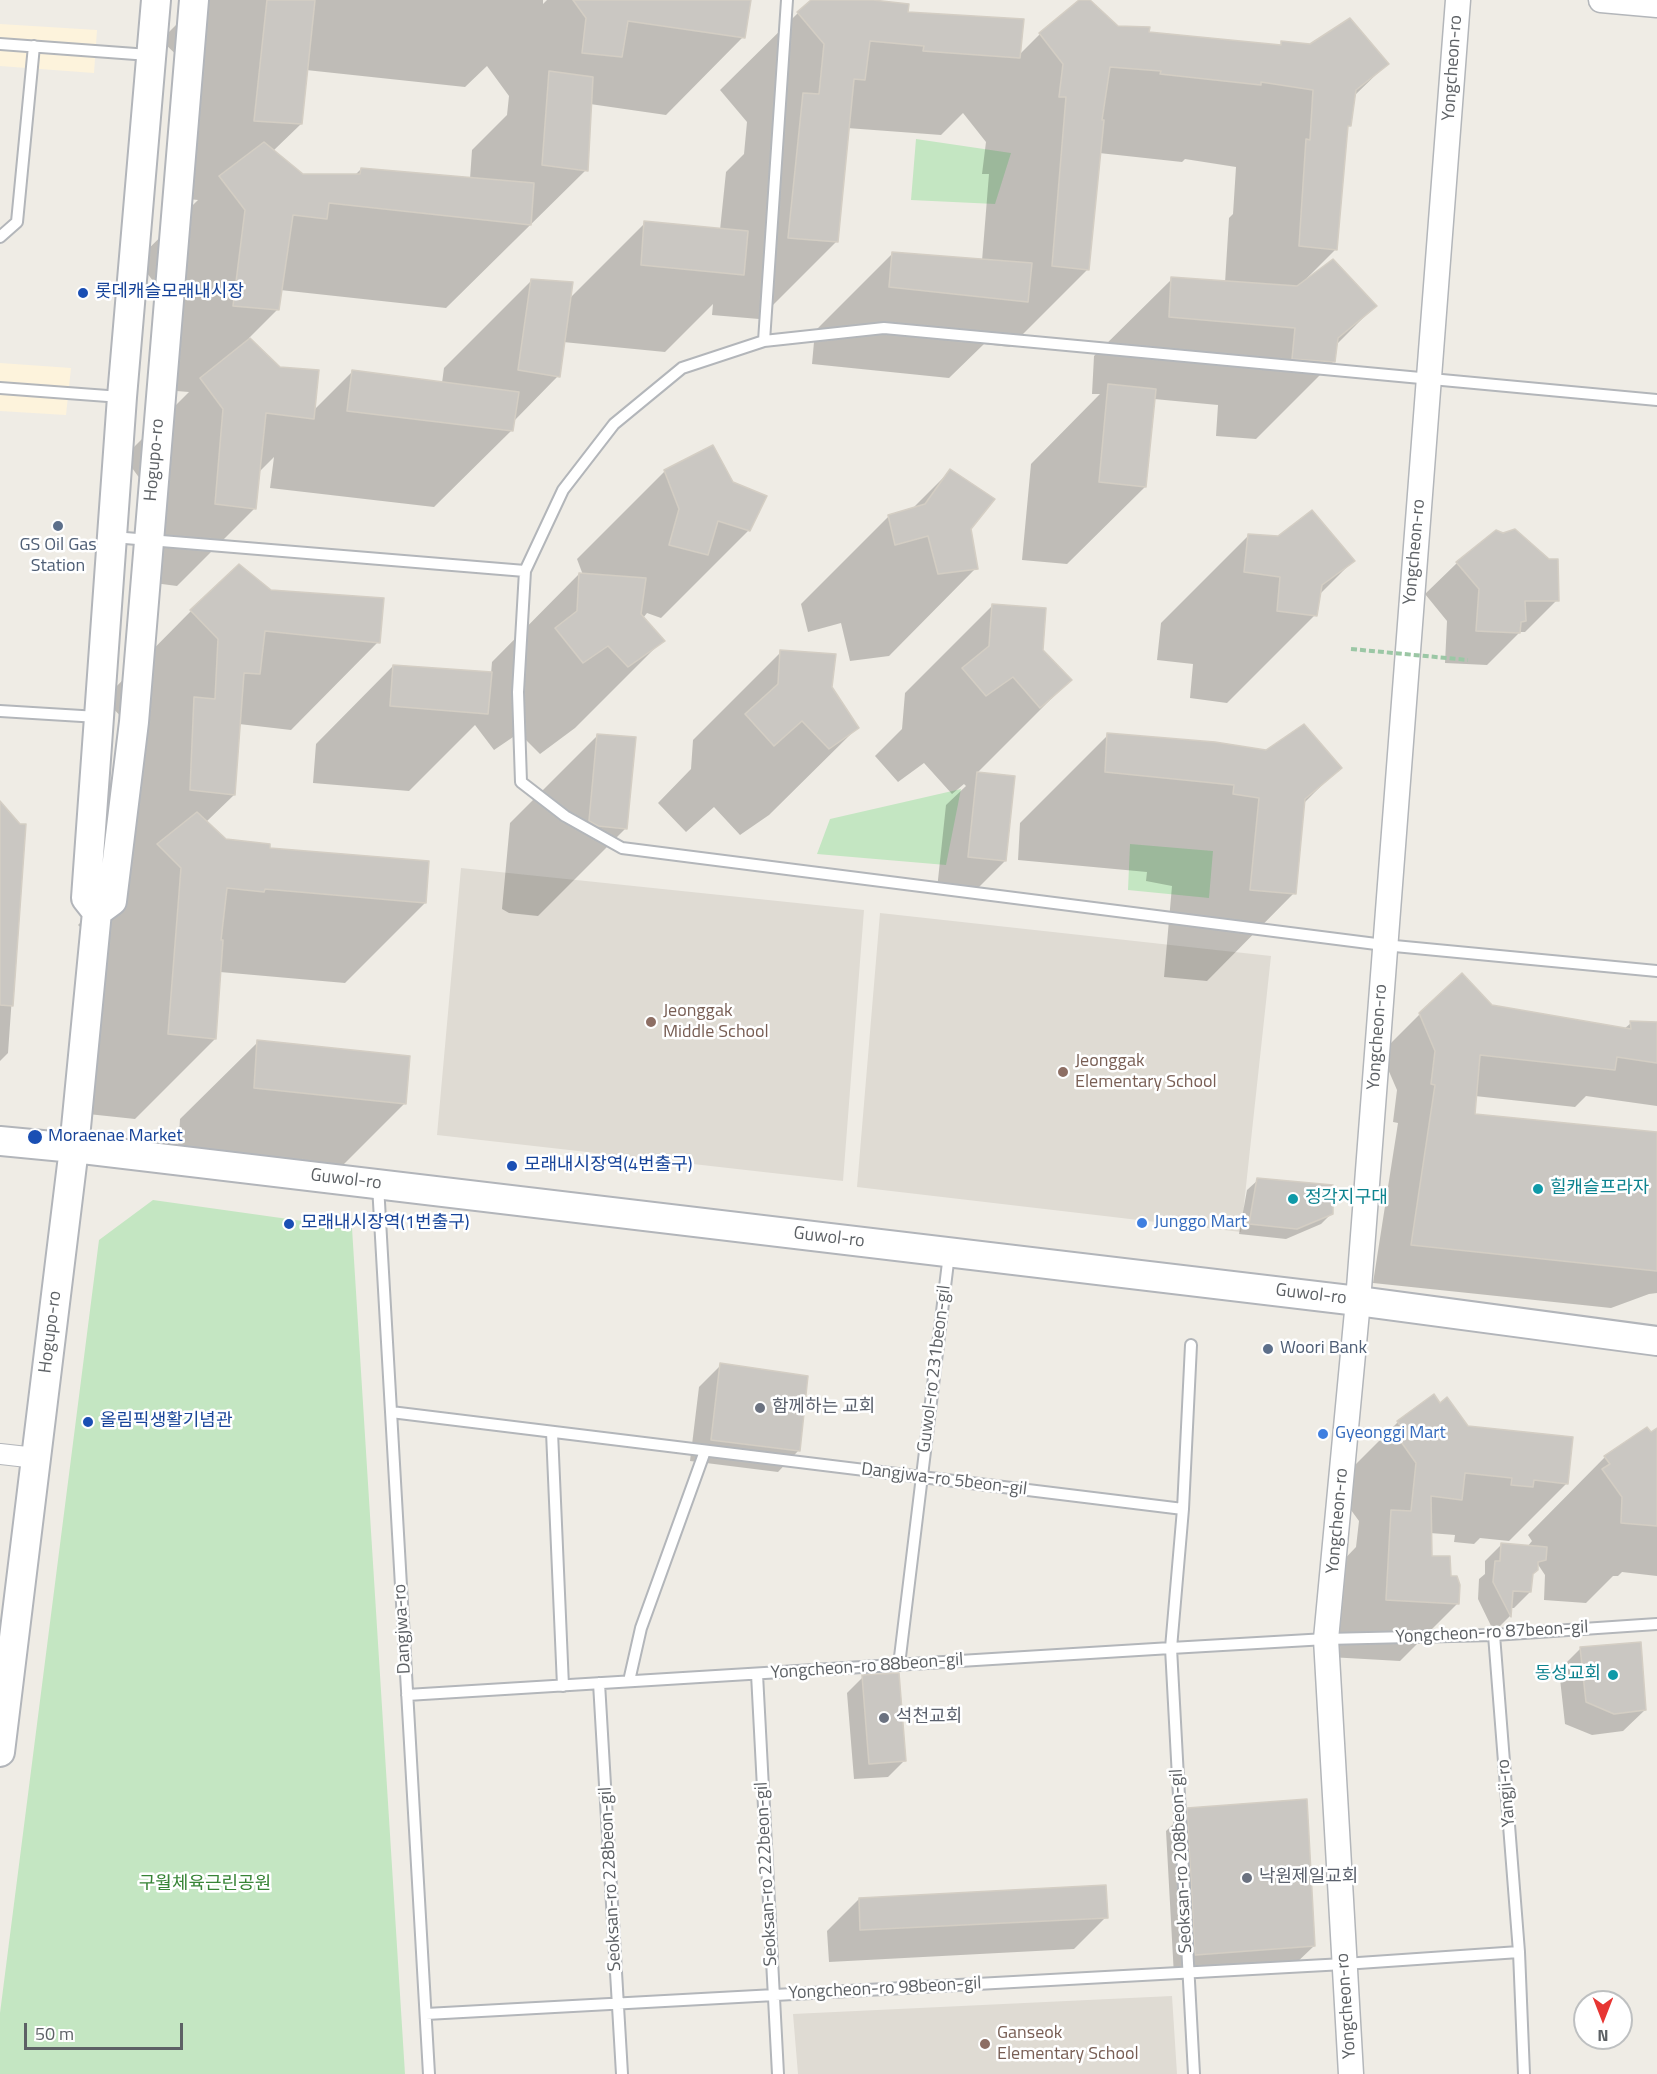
<!DOCTYPE html>
<meta charset="utf-8">
<style>
body{margin:0}
#map{position:relative;width:1657px;height:2074px;overflow:hidden;background:#efece5;font-family:"Titillium Web",sans-serif}
canvas{display:block}
.north{position:absolute;left:1573px;top:1990px;width:60px;height:60px;box-sizing:border-box;background:#fff;border:2px solid #bec0c1;border-radius:50%;rotate:180deg;font-size:16px;font-weight:700;line-height:24px;text-align:center;color:#5d6165}
.north::after{content:'';display:block;margin:auto;width:21px;height:27px;background:#e73633;clip-path:polygon(50% 0,100% 100%,50% 72%,0 100%)}
.scale{position:absolute;left:24px;top:2023px;width:159px;height:27px;box-sizing:border-box;border:3px solid #5d6165;border-top:0;padding-left:8px;font-size:18px;line-height:21px;white-space:nowrap;color:#5d6165;-webkit-text-stroke:4px #fff;paint-order:stroke}
</style>
<div id="map">
<canvas width="1657" height="2074"></canvas>
<div class="north">N</div>
<div class="scale">50 m</div>
</div>
<script>
const g = document.querySelector('canvas').getContext('2d');
g.lineJoin = 'round';
function paint(path, color) {
  g.fillStyle = color;
  g.fill(path, 'evenodd');
}
function trace(path, color, width, dash) {
  g.strokeStyle = color;
  g.lineWidth = width;
  g.lineCap = dash ? 'butt' : 'round';
  g.setLineDash(dash || []);
  g.stroke(path);
}
function drawText(font, color, halo, rows, align = 'center') {
  g.font = font + ' "Titillium Web","Noto Sans KR",sans-serif';
  g.lineWidth = 5;
  g.setLineDash([]);
  g.textBaseline = 'middle';
  g.strokeStyle = halo;
  g.fillStyle = color;
  for (const [text, x, y, turn = 0] of rows) {
    g.save();
    g.translate(x, y);
    g.rotate((+turn || 0) * Math.PI / 180);
    g.textAlign = isNaN(turn) ? turn : align;
    if (halo) g.strokeText(text, 0, 0);
    g.fillText(text, 0, 0);
    g.restore();
  }
}
paint(new Path2D(`
 M 0,24 L 97,30 L 94,73 L 0,66 Z
 M 0,363 L 71,368 L 66,415 L 0,411 Z`), '#fdf3dc');
paint(new Path2D(`
 M 461,868 L 864,910 L 843,1181 L 437,1135 Z
 M 880,913 L 1271,956 L 1241,1232 L 857,1187 Z
 M 1172,1996 L 1177,2074 L 798,2074 L 793,2014 Z`), '#dfdbd3');
paint(new Path2D(`
 M 916,139 L 1011,153 L 995,204 L 911,200 Z
 M 961,789 L 946,865 L 817,854 L 830,819 Z
 M 1130,844 L 1213,851 L 1209,898 L 1128,890 Z
 M 153,1200 L 352,1228 L 405,2074 L 0,2074 L 0,2013 L 99,1240 Z`), '#c4e6c2');
paint(new Path2D(`
 M 201,0 L 543,0 L 543,4 L 547,0 L 749,0 L 743,37 L 666,115 L 590,104 L 586,170 L 446,308 L 280,290 L 278,309 L 249,338 L 279,369 L 313,411 L 352,372 L 442,383 L 444,368 L 532,280 L 569,299 L 645,223 L 720,230 L 726,172 L 744,154 L 747,122 L 720,90 L 798,13 L 813,0 L 871,0 L 1019,55 L 1040,34 L 1081,0 L 1088,0 L 1117,27 L 1148,33 L 1279,46 L 1282,43 L 1387,64 L 1353,97 L 1349,125 L 1347,128 L 1336,249 L 1307,278 L 1375,306 L 1336,345 L 1333,362 L 1256,439 L 1216,436 L 1218,405 L 1154,399 L 1145,487 L 1067,564 L 1022,560 L 1031,464 L 1100,394 L 1092,394 L 1094,356 L 1172,279 L 1225,283 L 1229,218 L 1233,214 L 1236,167 L 1185,159 L 1182,162 L 1099,153 L 1088,269 L 1010,347 L 984,344 L 949,378 L 812,364 L 815,331 L 893,253 L 982,261 L 989,174 L 982,174 L 986,142 L 963,113 L 941,135 L 847,128 L 836,242 L 759,319 L 712,315 L 713,304 L 665,352 L 563,342 L 558,376 L 513,422 L 512,430 L 434,507 L 270,488 L 274,457 L 259,472 L 255,508 L 177,586 L 139,581 L 146,487 L 124,457 L 189,392 L 151,389 L 163,294 L 137,260 L 198,200 L 178,198 L 191,69 L 161,40 ZM 487,66 L 509,96 L 507,115 L 472,150 L 470,179 L 361,169 L 355,175 L 302,175 L 273,151 L 301,124 L 306,70 L 465,87 Z
 M 665,471 L 749,530 L 661,618 L 647,613 L 643,618 L 663,640 L 575,728 L 540,754 L 519,733 L 494,750 L 475,725 L 409,791 L 313,783 L 316,744 L 393,666 L 491,674 L 492,662 L 579,574 L 583,575 L 577,559 Z
 M 950,471 L 970,529 L 976,568 L 889,656 L 850,661 L 841,623 L 808,632 L 801,604 L 889,516 L 911,510 Z
 M 1248,536 L 1353,561 L 1319,595 L 1315,615 L 1227,703 L 1190,698 L 1193,664 L 1157,660 L 1161,623 Z
 M 1457,563 L 1557,600 L 1525,632 L 1520,632 L 1487,665 L 1445,663 L 1447,621 L 1425,594 Z
 M 271,592 L 378,642 L 291,730 L 239,724 L 234,795 L 206,822 L 226,840 L 268,849 L 425,903 L 345,983 L 220,972 L 215,1039 L 135,1119 L 88,1114 L 102,948 L 78,925 L 123,880 L 103,878 L 107,787 L 129,765 L 131,727 L 104,699 L 191,611 Z
 M 993,605 L 1070,680 L 977,773 L 1013,777 L 1005,861 L 973,893 L 937,889 L 946,805 L 966,786 L 964,784 L 952,794 L 924,763 L 898,782 L 875,756 L 902,729 L 905,693 Z
 M 781,652 L 830,687 L 857,728 L 769,815 L 740,835 L 714,807 L 686,832 L 658,803 L 691,769 L 693,740 Z
 M 598,735 L 626,828 L 538,916 L 509,913 L 502,909 L 510,823 Z
 M 1108,735 L 1340,767 L 1303,804 L 1294,893 L 1207,981 L 1164,977 L 1172,886 L 1146,881 L 1147,872 L 1018,860 L 1020,823 Z
 M 0,808 L 19,825 L 24,826 L 8,1053 L 0,1061 Z
 M 1491,1006 L 1624,1029 L 1631,1023 L 1657,1023 L 1657,1106 L 1586,1096 L 1575,1107 L 1475,1096 L 1474,1115 L 1657,1134 L 1657,1293 L 1649,1294 L 1611,1308 L 1373,1283 L 1398,1123 L 1393,1122 L 1397,1090 L 1381,1053 L 1420,1014 Z
 M 258,1042 L 405,1103 L 327,1181 L 177,1165 L 180,1119 Z
 M 1258,1180 L 1332,1213 L 1321,1224 L 1286,1239 L 1239,1234 L 1247,1190 Z
 M 721,1365 L 799,1450 L 778,1472 L 690,1461 L 699,1387 Z
 M 1433,1396 L 1439,1405 L 1468,1428 L 1567,1483 L 1509,1541 L 1480,1538 L 1474,1544 L 1454,1542 L 1455,1535 L 1430,1533 L 1430,1558 L 1449,1578 L 1458,1603 L 1400,1661 L 1329,1657 L 1334,1570 L 1356,1547 L 1359,1521 L 1340,1495 L 1340,1480 L 1398,1422 Z
 M 1646,1429 L 1650,1434 L 1657,1430 L 1657,1576 L 1622,1572 L 1618,1576 L 1613,1576 L 1586,1603 L 1544,1600 L 1545,1575 L 1537,1563 L 1531,1574 L 1530,1592 L 1514,1608 L 1510,1608 L 1510,1616 L 1494,1632 L 1478,1599 L 1479,1579 L 1485,1574 L 1485,1561 L 1501,1545 L 1527,1547 L 1532,1541 L 1528,1535 L 1605,1457 Z
 M 1581,1648 L 1645,1710 L 1623,1731 L 1592,1735 L 1565,1724 L 1559,1670 Z
 M 863,1677 L 904,1761 L 888,1777 L 854,1779 L 847,1693 Z
 M 1188,1810 L 1314,1946 L 1292,1967 L 1174,1976 L 1166,1831 Z
 M 859,1899 L 1106,1917 L 1074,1949 L 829,1962 L 827,1931 Z`), '#0003');
const building = new Path2D(`
 M 267,0 L 315,0 L 302,124 L 254,121 Z
 M 573,0 L 751,0 L 745,38 L 628,21 L 622,57 L 582,53 L 586,18 Z
 M 811,0 L 873,0 L 909,4 L 908,12 L 1024,19 L 1020,58 L 923,51 L 924,46 L 870,41 L 865,80 L 854,79 L 838,242 L 788,238 L 803,93 L 819,94 L 824,44 L 797,12 Z
 M 1079,0 L 1090,0 L 1118,26 L 1150,27 L 1149,32 L 1281,45 L 1281,41 L 1310,44 L 1350,18 L 1389,64 L 1356,90 L 1351,126 L 1348,126 L 1337,250 L 1299,246 L 1306,139 L 1310,140 L 1313,90 L 1261,82 L 1261,85 L 1160,74 L 1161,71 L 1110,67 L 1102,120 L 1104,120 L 1089,270 L 1052,266 L 1066,97 L 1059,97 L 1063,64 L 1039,33 Z
 M 549,71 L 593,77 L 588,171 L 542,165 Z
 M 264,142 L 303,174 L 360,174 L 361,168 L 534,183 L 531,225 L 329,203 L 327,219 L 293,215 L 279,310 L 233,306 L 245,210 L 219,176 Z
 M 644,221 L 748,231 L 744,275 L 641,265 Z
 M 892,252 L 1032,263 L 1028,302 L 889,287 Z
 M 1333,259 L 1377,306 L 1338,338 L 1335,362 L 1292,359 L 1295,328 L 1169,317 L 1171,277 L 1297,286 Z
 M 531,279 L 573,282 L 560,377 L 518,370 Z
 M 250,338 L 280,367 L 319,370 L 314,419 L 266,413 L 256,509 L 215,504 L 223,409 L 200,378 Z
 M 352,370 L 519,392 L 513,431 L 347,411 Z
 M 1108,384 L 1156,389 L 1146,487 L 1099,482 Z
 M 713,445 L 733,482 L 767,496 L 750,531 L 718,521 L 708,555 L 669,545 L 679,509 L 664,470 Z
 M 950,469 L 995,499 L 971,529 L 978,569 L 938,574 L 928,536 L 895,545 L 888,515 L 925,504 Z
 M 1312,510 L 1355,561 L 1322,585 L 1317,616 L 1277,611 L 1280,577 L 1244,572 L 1248,534 L 1278,536 Z
 M 1515,529 L 1549,559 L 1558,559 L 1559,601 L 1525,601 L 1526,621 L 1521,622 L 1520,633 L 1476,631 L 1479,589 L 1456,562 L 1496,530 L 1503,533 Z
 M 239,564 L 271,590 L 384,598 L 380,643 L 265,631 L 260,674 L 244,673 L 235,795 L 190,790 L 194,697 L 215,699 L 218,639 L 190,610 Z
 M 579,573 L 646,578 L 641,614 L 665,641 L 628,667 L 608,646 L 583,663 L 555,628 L 577,611 Z
 M 992,604 L 1046,608 L 1043,650 L 1072,680 L 1040,708 L 1013,677 L 986,696 L 962,668 L 989,646 Z
 M 780,650 L 836,654 L 832,687 L 859,728 L 829,749 L 802,721 L 774,746 L 745,714 L 778,684 Z
 M 393,665 L 492,672 L 488,714 L 390,706 Z
 M 1304,724 L 1342,768 L 1305,799 L 1296,894 L 1250,890 L 1259,798 L 1233,794 L 1234,785 L 1105,772 L 1107,733 L 1215,742 L 1266,750 Z
 M 597,734 L 636,737 L 627,829 L 598,826 L 589,821 Z
 M 977,772 L 1015,776 L 1006,861 L 968,857 Z
 M 0,801 L 20,824 L 26,824 L 13,1006 L 0,1005 Z
 M 197,812 L 226,839 L 270,844 L 270,848 L 429,861 L 426,903 L 265,889 L 264,892 L 227,888 L 221,940 L 223,940 L 216,1039 L 168,1034 L 181,868 L 157,844 Z
 M 1462,973 L 1492,1005 L 1631,1029 L 1630,1021 L 1657,1022 L 1657,1063 L 1617,1057 L 1615,1070 L 1480,1055 L 1475,1114 L 1657,1132 L 1657,1271 L 1411,1245 L 1435,1085 L 1431,1084 L 1435,1051 L 1419,1013 Z
 M 257,1040 L 410,1056 L 406,1104 L 254,1088 Z
 M 1257,1178 L 1333,1185 L 1333,1214 L 1297,1229 L 1249,1224 Z
 M 720,1363 L 808,1376 L 800,1451 L 711,1440 Z
 M 1434,1394 L 1440,1403 L 1447,1397 L 1468,1426 L 1573,1437 L 1568,1484 L 1534,1480 L 1533,1487 L 1511,1485 L 1512,1478 L 1465,1473 L 1462,1500 L 1431,1496 L 1432,1556 L 1450,1556 L 1451,1576 L 1457,1576 L 1460,1585 L 1459,1604 L 1386,1600 L 1391,1510 L 1411,1511 L 1416,1463 L 1397,1436 L 1404,1431 L 1397,1421 Z
 M 1647,1427 L 1651,1432 L 1657,1428 L 1657,1526 L 1621,1523 L 1622,1497 L 1602,1469 L 1610,1464 L 1604,1456 Z
 M 1501,1543 L 1547,1547 L 1546,1560 L 1538,1562 L 1538,1570 L 1533,1574 L 1531,1592 L 1513,1591 L 1511,1617 L 1493,1582 L 1495,1561 L 1500,1561 Z
 M 1641,1642 L 1646,1710 L 1614,1714 L 1586,1702 L 1580,1647 Z
 M 899,1673 L 906,1761 L 869,1764 L 862,1675 Z
 M 1307,1799 L 1315,1946 L 1195,1955 L 1187,1808 Z
 M 1106,1885 L 1108,1918 L 860,1930 L 859,1898 Z`);
paint(building, '#cac7c2');
trace(building, '#d4cec4', 1.5);
const service = new Path2D(`
 M 0,44 L 149,55
 M 0,237 L 17,222 L 34,46
 M 764,341 L 787,0
 M 0,388 L 121,397
 M 1657,400 L 884,328 L 764,341 L 682,368 L 614,424 L 563,490 L 525,571 L 518,692 L 521,782 L 565,816 L 622,848 L 1384,945 L 1657,971
 M 113,537 L 525,571
 M 0,711 L 98,717
 M 378,1185 L 429,2074
 M 1191,1345 L 1183,1509 L 1171,1648 L 1194,2074
 M 391,1412 L 1183,1509
 M 552,1432 L 563,1686
 M 1494,1635 L 1519,1952 L 1524,2074
 M 899,1665 L 949,1254
 M 757,1674 L 778,2074
 M 629,1681 L 641,1628 L 705,1451
 M 599,1683 L 622,2074
 M 407,1695 L 1171,1648 L 1326,1639 L 1494,1635 L 1657,1624
 M 426,2014 L 1344,1964 L 1519,1952`);
const minor = new Path2D(`
 M 0,1454 L 36,1458`);
const tertiary = new Path2D(`
 M 1601,0 L 1657,5
 M 1351,2074 L 1326,1639 L 1358,1301 L 1458,0`);
const secondary = new Path2D(`
 M 97,912 L 112,901 L 134,722 L 194,0
 M 0,1141 L 74,1148 L 1358,1301 L 1657,1341
 M 0,1752 L 74,1148 L 97,912 L 86,898 L 122,397 L 156,0`);
trace(service, '#b3b6ba', 14);
trace(minor, '#b3b6ba', 22);
trace(tertiary, '#b3b6ba', 27);
trace(secondary, '#b2b5ba', 32);
trace(service, '#fff', 10);
trace(minor, '#fff', 20);
trace(tertiary, '#fff', 24);
trace(secondary, '#fff', 28);
trace(new Path2D(`
 M 1351,649 L 1468,660`), '#9bc7a5', 4, [6, 3]);
for (const [x, y, r, color] of [
 [83,293,6,"#1a4fb4"],
 [58,526,6,"#5c6f8a"],
 [651,1022,6,"#8d6e63"],
 [1063,1072,6,"#8d6e63"],
 [35,1137,8,"#1a4fb4"],
 [512,1166,6,"#1a4fb4"],
 [1538,1189,6,"#0f9aa8"],
 [1293,1199,6,"#0f9aa8"],
 [1142,1223,6,"#3f7fe0"],
 [289,1224,6,"#1a4fb4"],
 [1268,1349,6,"#5c6f8a"],
 [760,1408,6,"#6b7280"],
 [88,1422,6,"#1a4fb4"],
 [1323,1434,6,"#3f7fe0"],
 [1613,1675,6,"#0f9aa8"],
 [884,1718,6,"#6b7280"],
 [1247,1878,6,"#6b7280"],
 [985,2044,6,"#8d6e63"]
]) {
  const dot = new Path2D();
  dot.arc(x, y, r, 0, 2 * Math.PI);
  g.fillStyle = color;
  g.fill(dot);
  trace(dot, '#fff', 2);
}
drawText('18px', '#5d6165', '#fff', [
 ["Yongcheon-ro",1453,68,-86],
 ["Hogupo-ro",155,460,-85],
 ["Yongcheon-ro",1415,552,-85],
 ["Yongcheon-ro",1378,1037,-86],
 ["Guwol-ro",346,1180,7],
 ["Guwol-ro",829,1238,7],
 ["Guwol-ro",1311,1295,7],
 ["Hogupo-ro",51,1332,-83],
 ["Guwol-ro 231beon-gil",935,1369,-83],
 ["Dangjwa-ro 5beon-gil",944,1480,7],
 ["Yongcheon-ro",1338,1521,-85],
 ["Dangjwa-ro",403,1629,-93],
 ["Yongcheon-ro 87beon-gil",1492,1633,-3],
 ["Yongcheon-ro 88beon-gil",867,1667,-4],
 ["Yangji-ro",1507,1793,-95],
 ["Seoksan-ro 208beon-gil",1182,1861,-93],
 ["Seoksan-ro 222beon-gil",767,1874,-93],
 ["Seoksan-ro 228beon-gil",611,1879,-93],
 ["Yongcheon-ro 98beon-gil",885,1989,-3],
 ["Yongcheon-ro",1347,2006,-94]
]);
drawText('18px', '#164399', '#fff', [
 ["롯데캐슬모래내시장",95,293],
 ["Moraenae Market",48,1137],
 ["모래내시장역(4번출구)",524,1166],
 ["모래내시장역(1번출구)",301,1224],
 ["올림픽생활기념관",100,1422]
], 'left');
drawText('18px', '#4e5e75', '#fff', [
 ["GS Oil Gas",58,546],
 ["Station",58,567],
 ["Woori Bank",1280,1349,"left"]
]);
drawText('18px', '#785e54', '#fff', [
 ["Jeonggak",663,1012],
 ["Middle School",663,1033],
 ["Jeonggak",1075,1062],
 ["Elementary School",1075,1083],
 ["Ganseok",997,2034],
 ["Elementary School",997,2055]
], 'left');
drawText('18px', '#0d838f', '#fff', [
 ["힐캐슬프라자",1550,1189],
 ["정각지구대",1305,1199],
 ["동성교회",1601,1675,"right"]
], 'left');
drawText('18px', '#366cbe', '#fff', [
 ["Junggo Mart",1154,1223],
 ["Gyeonggi Mart",1335,1434]
], 'left');
drawText('18px', '#5b616d', '#fff', [
 ["함께하는 교회",772,1408],
 ["석천교회",896,1718],
 ["낙원제일교회",1259,1878]
], 'left');
drawText('18px', '#378436', '#fff', [
 ["구월체육근린공원",205,1885]
]);
</script>
